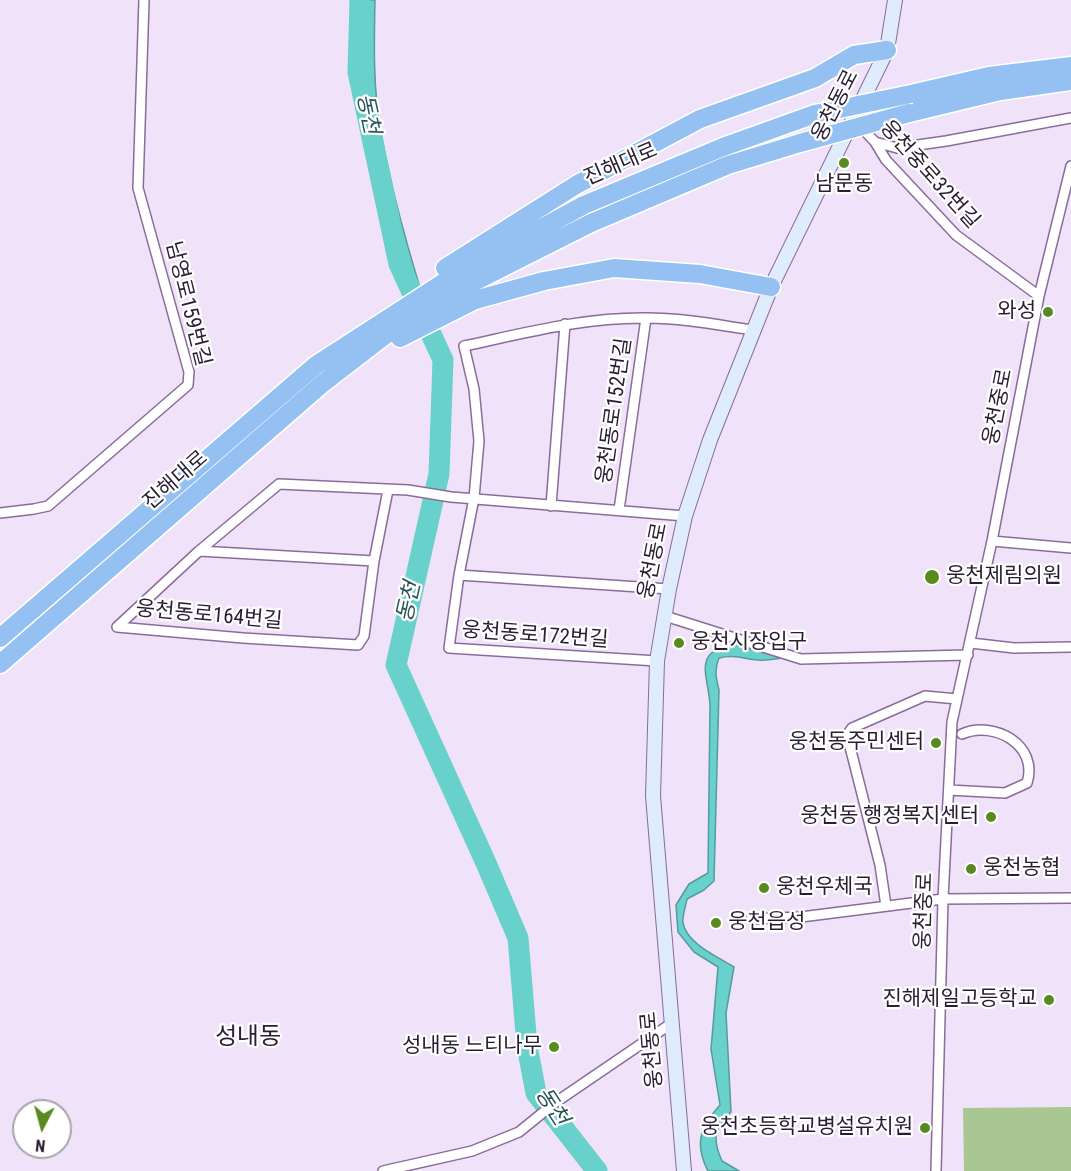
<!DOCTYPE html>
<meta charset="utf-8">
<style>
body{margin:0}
#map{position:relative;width:1071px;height:1171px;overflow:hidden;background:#f0e3f9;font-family:"Roboto Condensed",sans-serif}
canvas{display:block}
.north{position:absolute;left:12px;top:1099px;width:60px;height:60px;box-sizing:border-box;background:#fff;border:2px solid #a9a5ac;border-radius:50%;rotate:186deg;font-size:16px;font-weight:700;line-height:24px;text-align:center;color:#291d30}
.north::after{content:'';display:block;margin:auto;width:21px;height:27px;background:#588a20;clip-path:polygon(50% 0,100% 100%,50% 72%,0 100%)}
</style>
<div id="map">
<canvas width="1071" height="1171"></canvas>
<div class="north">N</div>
</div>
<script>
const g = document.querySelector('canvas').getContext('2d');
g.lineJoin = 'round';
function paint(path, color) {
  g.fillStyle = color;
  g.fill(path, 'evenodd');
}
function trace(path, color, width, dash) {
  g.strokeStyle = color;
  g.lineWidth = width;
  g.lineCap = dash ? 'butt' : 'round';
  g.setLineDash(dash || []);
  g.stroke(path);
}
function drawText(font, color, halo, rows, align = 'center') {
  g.font = font + ' "Roboto Condensed","Noto Sans KR",sans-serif';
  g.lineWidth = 4.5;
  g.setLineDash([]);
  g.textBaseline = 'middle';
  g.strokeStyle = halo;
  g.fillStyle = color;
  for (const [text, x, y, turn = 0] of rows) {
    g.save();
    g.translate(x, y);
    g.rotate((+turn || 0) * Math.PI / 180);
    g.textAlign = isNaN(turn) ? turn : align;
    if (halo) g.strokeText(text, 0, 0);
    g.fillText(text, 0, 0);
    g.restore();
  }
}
paint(new Path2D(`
 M 1071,1107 L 1071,1171 L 964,1171 L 963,1108 Z`), '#a9c792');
const water = new Path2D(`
 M 360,0 L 375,0 C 374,44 373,89 381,133 C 395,210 419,286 443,360 L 399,264 L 358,72 Z
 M 733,644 L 783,658 C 775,659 766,661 758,660 C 744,659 733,654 719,658 C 714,670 716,678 719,690 L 714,881 L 704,890 L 687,899 C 686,906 682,916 683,923 C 687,944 718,957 734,967 L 726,1013 L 731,1112 C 714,1129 712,1139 722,1161 L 739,1171 L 708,1171 C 694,1144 700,1127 720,1105 L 711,1049 L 718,967 L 694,952 L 678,932 L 676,905 L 689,884 L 708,873 L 710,705 C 708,673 692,653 733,644 Z`);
paint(water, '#69d1cc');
trace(water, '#569b9d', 1.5);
trace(new Path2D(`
 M 360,0 L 358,72 L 399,264 L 443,360 L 439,474 L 396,665 L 486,863 L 518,938 L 527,1046 L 536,1093 L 597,1171`), '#69d1cc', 21);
const street = new Path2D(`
 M 859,125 L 875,142 L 886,160 L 956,235 L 1039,296
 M 875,142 L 897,148 L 946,141 L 1071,118
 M 388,490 L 374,561 L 364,636 L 358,645 L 243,638 L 117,627 L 199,551 L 279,484 L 408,490 L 451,497 L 685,516
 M 551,506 L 565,324
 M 619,510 L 646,318
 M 0,513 L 34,509 L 48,506 L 188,385 L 189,372 L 138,188 L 144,0
 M 992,541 L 1071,548
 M 199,551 L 374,561
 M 459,575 L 669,589
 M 665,616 L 801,659 L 968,655
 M 971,643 L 1014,648 L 1071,647
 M 657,661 L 449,648 L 459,575 L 474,498 L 479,441 L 474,389 L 464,346 C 525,333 585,317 647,318 C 682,318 718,325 752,330
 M 949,790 L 1005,793 L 1027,783 C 1039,745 994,720 962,734
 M 886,906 L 880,865 L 847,735 L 852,728 L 925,696 L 957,699
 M 751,919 L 801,917 L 943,899 L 1071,898
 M 383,1171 L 472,1151 L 519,1132 L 556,1102 L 672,1023
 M 936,1171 L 943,899 L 952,722 L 992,541 L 1039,296 L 1071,166`);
const secondary = new Path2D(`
 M 684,1171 L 653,796 L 657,661 L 669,589 L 685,516 L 710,440 L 771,287 L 887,50 L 895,0`);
const highway = new Path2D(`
 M 911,94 L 989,76 L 1071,66
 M 909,113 L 1000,91 L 1071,81
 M 445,268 L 576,185 L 700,119 L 815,78 L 854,55 L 887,50
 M 400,338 L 475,300 L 544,281 L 614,268 L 700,274 L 771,287
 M 0,638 L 316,365 L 452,277 L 584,205 L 723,147 L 815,114
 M 0,664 L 323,383 L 384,336 L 444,297 L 591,223 L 728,165 L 800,143`);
trace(street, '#896c9b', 12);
trace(secondary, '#896c9b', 16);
trace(highway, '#fff', 21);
trace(street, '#fff', 9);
trace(secondary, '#dfecfb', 14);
trace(highway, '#95c1f2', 18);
const highwayBridge = new Path2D(`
 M 815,114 L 911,94
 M 800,143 L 909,113`);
trace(highwayBridge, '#fff', 21, []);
trace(highwayBridge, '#95c1f2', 18);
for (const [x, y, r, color] of [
 [844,163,6,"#588a20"],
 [1048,312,6,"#588a20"],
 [932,577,8,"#588a20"],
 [679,643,6,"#588a20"],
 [936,743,6,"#588a20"],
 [991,817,6,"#588a20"],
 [971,869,6,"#588a20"],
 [764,888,6,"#588a20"],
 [716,923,6,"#588a20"],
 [1049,1000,6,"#588a20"],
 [554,1047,6,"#588a20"],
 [925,1128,6,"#588a20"]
]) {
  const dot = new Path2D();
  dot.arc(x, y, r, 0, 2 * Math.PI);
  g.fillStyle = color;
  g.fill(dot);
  trace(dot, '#fff', 2);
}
drawText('21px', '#291d30', '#fff', [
 ["웅천동로",836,106,-63],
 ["진해대로",621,165,-23],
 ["웅천중로32번길",929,175,48],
 ["남영로159번길",187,304,76],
 ["웅천중로",999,407,-79],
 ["웅천동로152번길",615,411,-82],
 ["진해대로",176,481,-41],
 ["웅천동로",654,561,-79],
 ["웅천동로164번길",209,616,5],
 ["웅천동로172번길",535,636,4],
 ["웅천중로",925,911,-88],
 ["웅천동로",653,1050,-95]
]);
drawText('21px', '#291d30', '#fff', [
 ["남문동",844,185,"center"],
 ["와성",1036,312],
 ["웅천제림의원",946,577,"left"],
 ["웅천시장입구",691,643,"left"],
 ["웅천동주민센터",924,743],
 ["웅천동 행정복지센터",979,817],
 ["웅천농협",983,869,"left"],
 ["웅천우체국",776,888,"left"],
 ["웅천읍성",728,923,"left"],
 ["진해제일고등학교",1037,1000],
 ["성내동 느티나무",542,1047],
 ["웅천초등학교병설유치원",913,1128]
], 'right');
drawText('italic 22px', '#285654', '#fff', [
 ["동천",367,114,78],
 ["동천",410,602,-77],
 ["동천",551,1107,57]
]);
drawText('24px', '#291d30', '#fff', [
 ["성내동",248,1038]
]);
</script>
